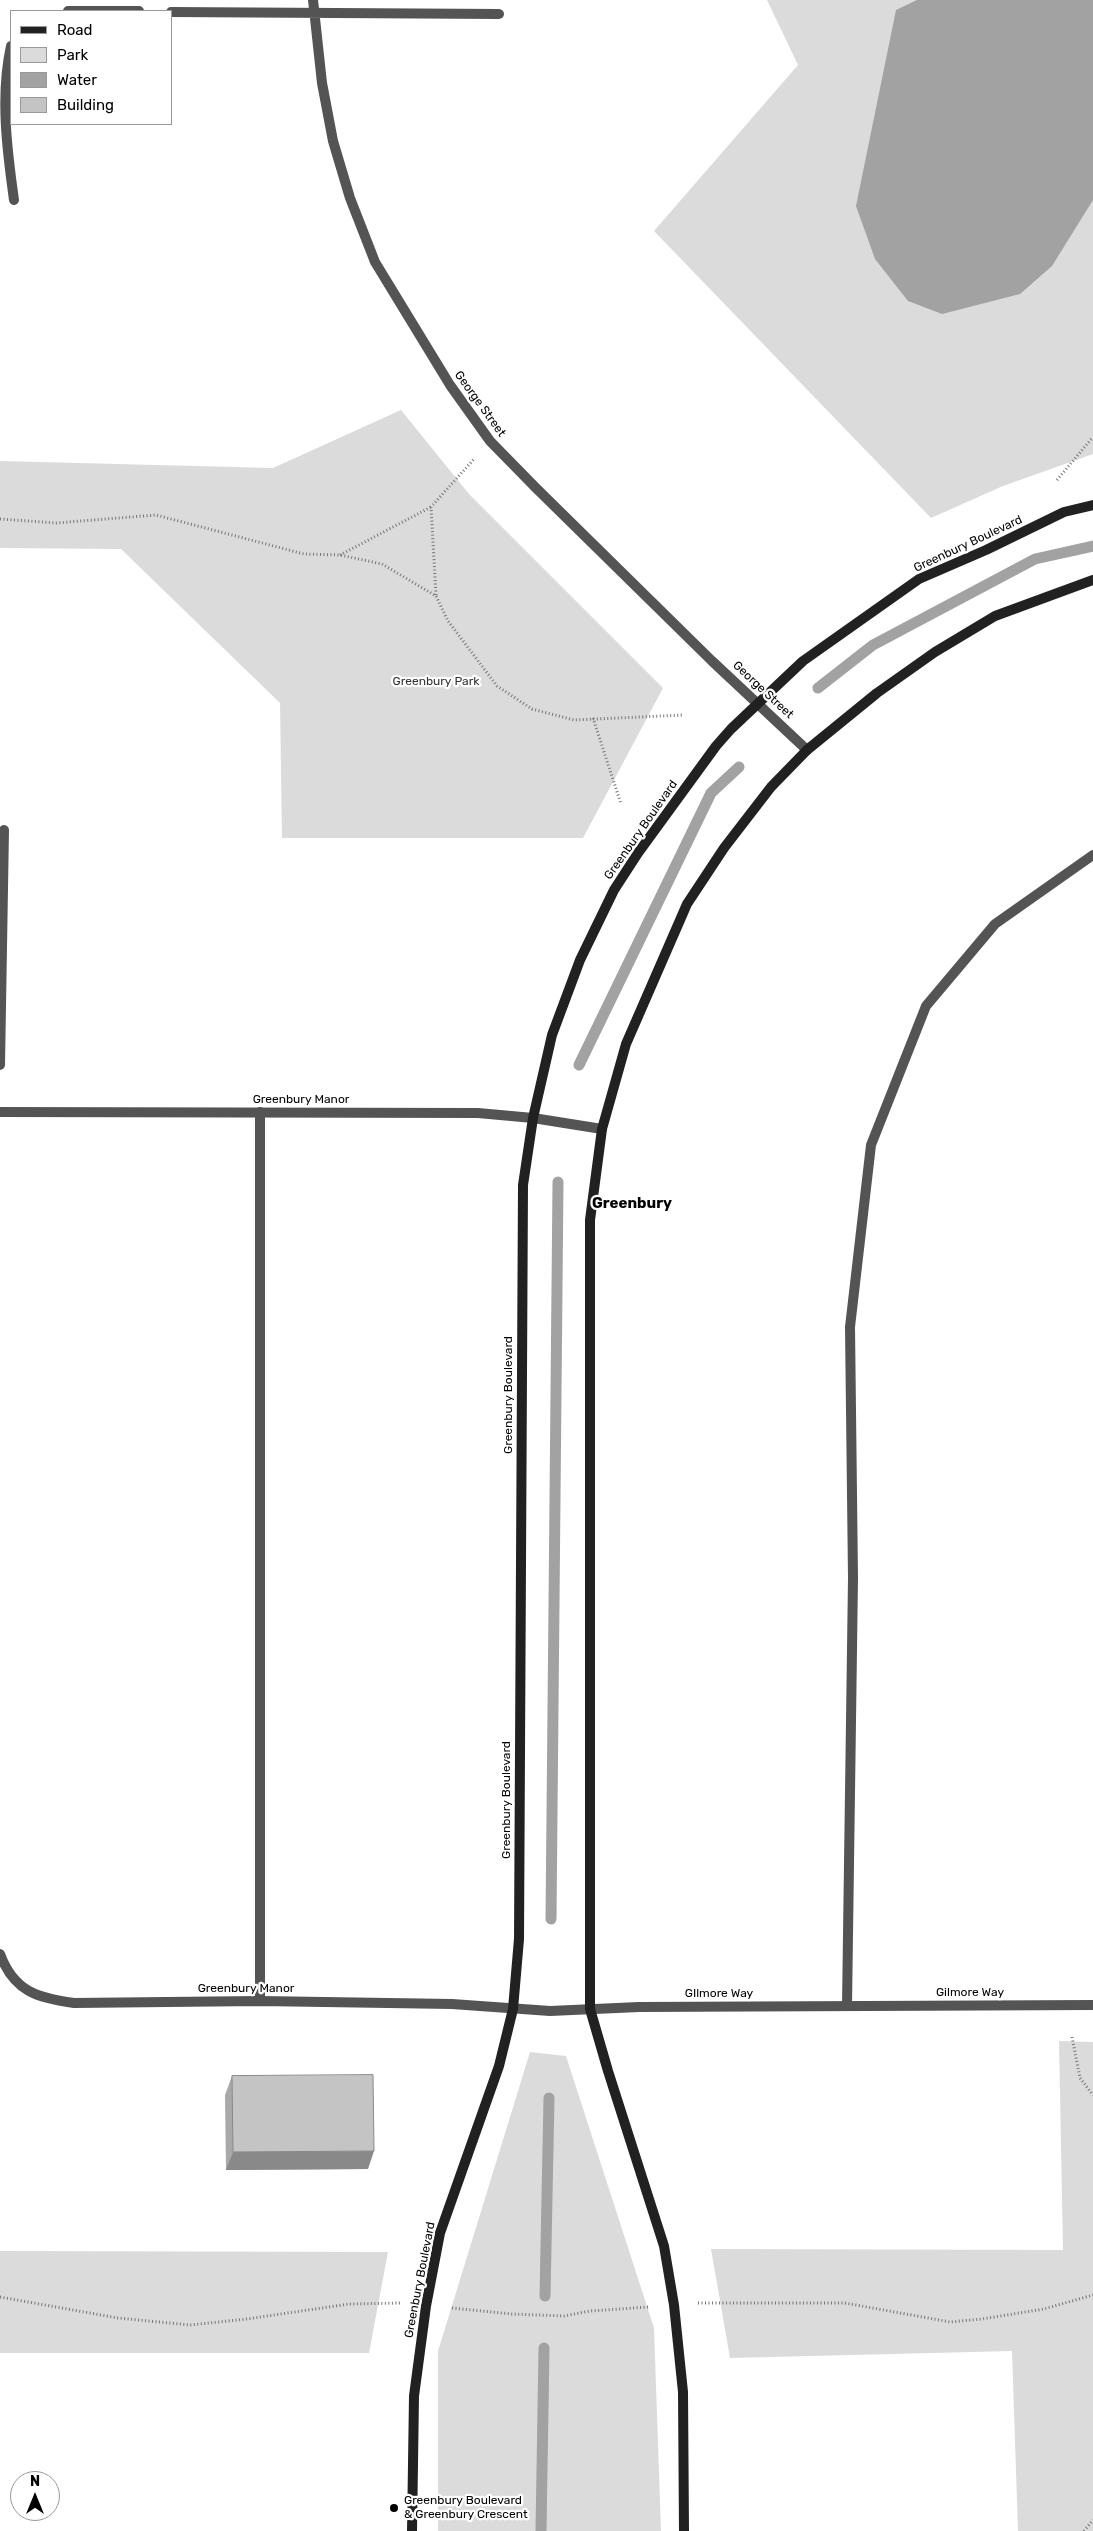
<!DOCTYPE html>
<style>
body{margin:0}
#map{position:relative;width:1093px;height:2531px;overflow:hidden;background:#fff;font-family:Rubik,sans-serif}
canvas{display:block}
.legend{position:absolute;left:10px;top:10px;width:162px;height:115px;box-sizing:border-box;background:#fff;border:1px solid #999;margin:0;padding:6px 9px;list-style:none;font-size:15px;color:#000}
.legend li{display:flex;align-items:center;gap:10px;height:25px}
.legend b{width:25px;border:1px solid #999}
.north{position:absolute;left:10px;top:2471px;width:50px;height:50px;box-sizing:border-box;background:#fff;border:1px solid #999;border-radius:50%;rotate:0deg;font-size:14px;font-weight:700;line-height:20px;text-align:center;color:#000}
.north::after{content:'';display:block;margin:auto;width:18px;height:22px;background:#000;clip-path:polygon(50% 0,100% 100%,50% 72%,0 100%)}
</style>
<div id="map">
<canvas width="1093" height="2531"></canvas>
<ul class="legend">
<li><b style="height:6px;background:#212121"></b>Road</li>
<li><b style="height:14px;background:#dbdbdb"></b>Park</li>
<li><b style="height:14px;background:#a2a2a2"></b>Water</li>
<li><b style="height:14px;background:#c4c4c4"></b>Building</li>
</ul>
<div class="north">N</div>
</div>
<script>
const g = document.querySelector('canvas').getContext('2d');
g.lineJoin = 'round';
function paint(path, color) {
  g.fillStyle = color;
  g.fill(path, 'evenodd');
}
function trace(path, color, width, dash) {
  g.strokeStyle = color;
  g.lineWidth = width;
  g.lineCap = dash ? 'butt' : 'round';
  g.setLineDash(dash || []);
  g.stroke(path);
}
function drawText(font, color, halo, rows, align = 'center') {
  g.font = font + ' Rubik,sans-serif';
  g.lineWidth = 4.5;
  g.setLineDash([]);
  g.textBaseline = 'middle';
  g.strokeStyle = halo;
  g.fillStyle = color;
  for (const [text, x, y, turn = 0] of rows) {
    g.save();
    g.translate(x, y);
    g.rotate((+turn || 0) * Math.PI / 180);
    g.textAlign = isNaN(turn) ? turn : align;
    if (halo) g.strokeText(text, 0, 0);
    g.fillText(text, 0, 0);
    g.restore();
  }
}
paint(new Path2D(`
 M 767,0 L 1093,0 L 1093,454 L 1003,486 L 931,518 L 654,231 L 798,65 Z
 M 401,410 L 469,494 L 663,688 L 583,838 L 282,838 L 280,703 L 121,549 L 0,548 L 0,461 L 273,468 Z
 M 1059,2041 L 1093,2042 L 1093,2531 L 1018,2531 L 1012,2351 L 730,2358 L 711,2249 L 1063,2250 Z
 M 530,2052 L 566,2056 L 654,2328 L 661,2531 L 438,2531 L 438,2351 Z
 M 0,2251 L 388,2252 L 369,2353 L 0,2353 Z`), '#dbdbdb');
paint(new Path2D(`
 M 917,0 L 1093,0 L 1093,200 L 1052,266 L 1020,294 L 942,314 L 908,301 L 875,259 L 856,206 L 896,10 Z`), '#a2a2a2');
trace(new Path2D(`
 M 818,688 L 873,645 L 1035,559 L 1093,546
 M 579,1065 L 711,793 L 739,767
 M 551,1919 L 558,1182
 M 545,2296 L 549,2098
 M 541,2531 L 544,2348`), '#a2a2a2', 11);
trace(new Path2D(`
 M 1057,480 L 1093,437
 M 0,519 L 56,523 L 156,515 L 304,554 L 340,555 L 382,564 L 436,596 L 448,621 L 497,686 L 532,709 L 574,720 L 684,715
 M 340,555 L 431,507
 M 436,595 L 431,507 L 474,459
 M 593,718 L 621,804
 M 1072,2037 L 1080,2078 L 1093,2095
 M 0,2297 L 118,2318 L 190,2325 L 247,2319 L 349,2304 L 401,2303
 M 698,2303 L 845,2303 L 950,2322 L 982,2319 L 1044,2309 L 1093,2295
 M 452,2308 L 512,2314 L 564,2316 L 590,2311 L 649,2307
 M 1084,2531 L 1093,2520`), '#767676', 3, [1, 2.5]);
trace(new Path2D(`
 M 260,1112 L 260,2001
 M 847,2006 L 853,1578 L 850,1327 L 871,1145 L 926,1006 L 995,924 L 1093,855`), '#545454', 10);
trace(new Path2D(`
 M 313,0 L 322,83 L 333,141 L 350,198 L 375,262 L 450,385 L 490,441 L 536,488 L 712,661 L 807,750
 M 68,11 L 139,11
 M 171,12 L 499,14
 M 11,46 C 0,95 7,150 14,200
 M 0,1065 L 4,830
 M 0,1112 L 478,1113 L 533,1118 L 602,1129
 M 0,1954 C 14,1992 38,1998 74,2003 L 260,2001 L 452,2004 L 550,2011 L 639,2007 L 1093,2005`), '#545454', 10);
trace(new Path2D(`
 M 412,2531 L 414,2396 L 426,2306 L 440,2233 L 499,2066 L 513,2009 L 519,1939 L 523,1185 L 533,1118 L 552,1035 L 580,960 L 614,890 L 638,853 L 716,746 L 731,729 L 803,661 L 919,579 L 986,550 L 1064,512 L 1093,505
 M 684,2531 L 683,2392 L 674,2305 L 664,2246 L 608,2071 L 590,2009 L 590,1220 L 602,1129 L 626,1044 L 687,904 L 724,848 L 771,787 L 807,750 L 877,693 L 935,652 L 995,616 L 1093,580`), '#212121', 10);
paint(new Path2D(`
 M 232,2076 L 368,2169 L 226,2170 L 225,2095 Z`), '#a9a9a9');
paint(new Path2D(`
 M 374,2151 L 368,2169 L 226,2170 L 233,2152 Z`), '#898989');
const building = new Path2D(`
 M 373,2075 L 374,2151 L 233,2152 L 232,2076 Z`);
paint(building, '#c4c4c4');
trace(building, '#898989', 1);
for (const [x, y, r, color] of [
 [394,2508,5,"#000"]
]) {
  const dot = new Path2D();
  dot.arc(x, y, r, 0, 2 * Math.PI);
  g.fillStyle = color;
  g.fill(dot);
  trace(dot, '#fff', 2);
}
drawText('12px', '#000', '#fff', [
 ["George Street",480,404,54],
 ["Greenbury Boulevard",968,544,-25],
 ["George Street",763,690,43],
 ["Greenbury Boulevard",641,830,-55],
 ["Greenbury Manor",301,1100],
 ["Greenbury Boulevard",509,1395,-90],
 ["Greenbury Boulevard",507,1800,-90],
 ["Greenbury Manor",246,1989],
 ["Gilmore Way",970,1993],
 ["GIlmore Way",719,1994],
 ["Greenbury Boulevard",420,2280,-79]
]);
drawText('12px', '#323232', '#fff', [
 ["Greenbury Park",436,682]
]);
drawText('12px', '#000', '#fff', [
 ["Greenbury Boulevard",404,2501],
 ["& Greenbury Crescent",404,2515]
], 'left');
drawText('bold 15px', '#000', '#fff', [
 ["Greenbury",632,1204]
]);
</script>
